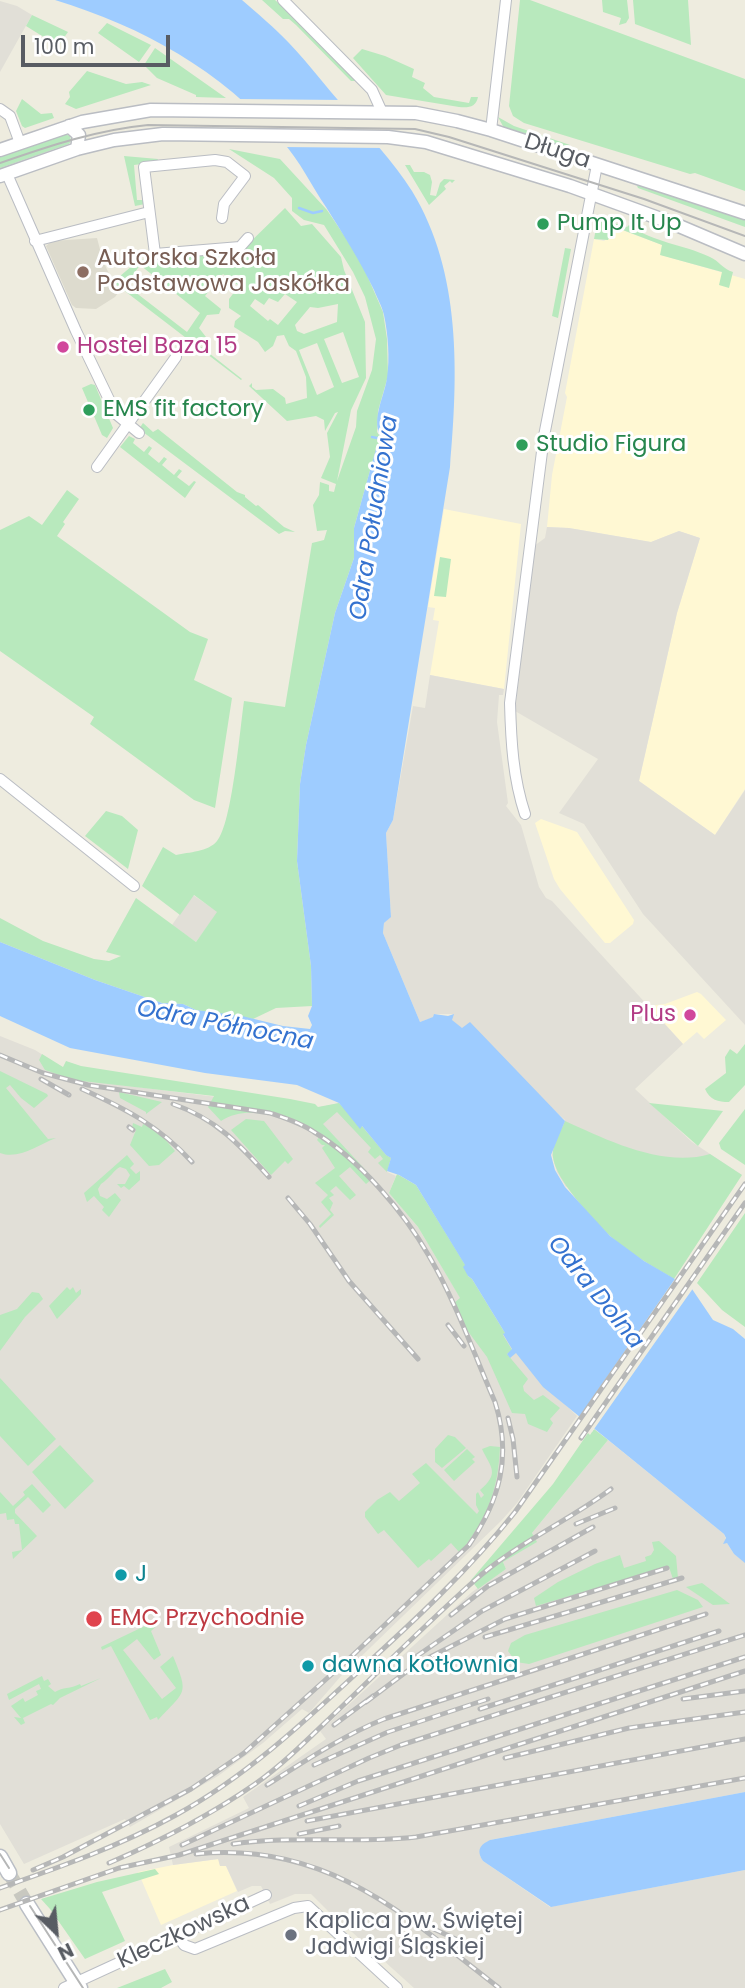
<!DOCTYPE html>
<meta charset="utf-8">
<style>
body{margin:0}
#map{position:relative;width:745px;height:1988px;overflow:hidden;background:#eeecdf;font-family:Poppins,sans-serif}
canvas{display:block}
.north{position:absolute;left:21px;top:1897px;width:70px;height:70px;-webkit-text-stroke:5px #fff;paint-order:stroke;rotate:154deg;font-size:19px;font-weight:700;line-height:28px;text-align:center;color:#585c63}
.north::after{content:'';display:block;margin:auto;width:24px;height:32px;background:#585c63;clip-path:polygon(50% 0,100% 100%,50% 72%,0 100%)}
.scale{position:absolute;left:21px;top:35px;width:149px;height:32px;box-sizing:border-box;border:4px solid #585c63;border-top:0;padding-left:9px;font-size:21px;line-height:24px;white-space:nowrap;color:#585c63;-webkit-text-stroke:5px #fff;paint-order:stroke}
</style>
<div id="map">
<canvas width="745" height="1988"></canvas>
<div class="north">N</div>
<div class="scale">100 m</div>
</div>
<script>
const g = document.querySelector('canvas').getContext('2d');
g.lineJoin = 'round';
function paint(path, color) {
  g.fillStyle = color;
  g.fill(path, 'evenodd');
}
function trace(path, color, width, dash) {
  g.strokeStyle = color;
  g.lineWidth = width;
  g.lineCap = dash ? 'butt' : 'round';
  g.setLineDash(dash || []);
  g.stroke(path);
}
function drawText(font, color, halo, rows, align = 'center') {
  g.font = font + ' Poppins,sans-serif';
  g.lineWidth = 6;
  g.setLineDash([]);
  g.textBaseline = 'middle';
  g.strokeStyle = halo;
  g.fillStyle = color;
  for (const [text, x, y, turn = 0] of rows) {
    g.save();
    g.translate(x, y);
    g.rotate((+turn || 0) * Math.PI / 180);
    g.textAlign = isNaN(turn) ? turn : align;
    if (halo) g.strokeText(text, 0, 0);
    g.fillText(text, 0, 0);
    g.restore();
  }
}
paint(new Path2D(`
 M 614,227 L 662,245 L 661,255 L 745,279 L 745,789 L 715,835 L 639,781 L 677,613 L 700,538 L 679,531 L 651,542 L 569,528 L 547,527 L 552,475 L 567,397 L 565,393 L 594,239 L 604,241 L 610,236 Z
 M 444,509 L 521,524 L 504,689 L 430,675 L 439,621 L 433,620 L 435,608 L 428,607 Z
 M 541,819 L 577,832 L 634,920 L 633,924 L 610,943 L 605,943 L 560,889 L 554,879 L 535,823 Z
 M 697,992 L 701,994 L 726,1020 L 704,1039 L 697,1032 L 683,1044 L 649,1006 L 665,1004 Z
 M 219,1859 L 220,1866 L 226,1866 L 237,1891 L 161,1925 L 138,1872 L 173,1865 Z`), '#fff8d3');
paint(new Path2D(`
 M 0,1 L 17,6 L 32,15 L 0,72 Z
 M 547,527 L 569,528 L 651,542 L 679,531 L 700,538 L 677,613 L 639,781 L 715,835 L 745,790 L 745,1025 L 643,914 L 584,824 L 559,813 L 598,759 L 515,711 L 534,546 L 545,538 Z
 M 430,675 L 504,689 L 503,695 L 499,695 L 497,722 L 508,803 L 506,806 L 521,825 L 539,887 L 546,898 L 552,901 L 683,1044 L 635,1089 L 692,1142 L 742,1175 L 566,1187 L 557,1172 L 552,1155 L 565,1120 L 451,1020 L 453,1014 L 434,1014 L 434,1017 L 420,1022 L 383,933 L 384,923 L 391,916 L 386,833 L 393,820 L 413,706 L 425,708 Z
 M 193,895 L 218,912 L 196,942 L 172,925 Z
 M 0,1036 L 35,1050 L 83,1080 L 311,1109 L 339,1103 L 391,1158 L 387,1172 L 396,1176 L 389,1193 L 418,1227 L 486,1341 L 508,1327 L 544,1384 L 577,1416 L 517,1503 L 501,1521 L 341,1676 L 309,1713 L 302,1709 L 263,1743 L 218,1776 L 130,1827 L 125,1819 L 24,1864 L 0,1824 Z
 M 608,1440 L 724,1534 L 727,1543 L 734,1554 L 745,1562 L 745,1792 L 490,1840 L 480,1856 L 483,1861 L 550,1907 L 745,1870 L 745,1988 L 414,1988 L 352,1932 L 345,1928 L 311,1894 L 295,1894 L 270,1904 L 261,1886 L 252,1886 L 238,1892 L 226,1866 L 220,1866 L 218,1859 L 173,1865 L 169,1847 L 249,1808 L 243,1797 L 326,1739 L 320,1731 L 472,1592 L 506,1569 L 503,1562 L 536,1542 L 532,1533 Z`), '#e1dfd7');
paint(new Path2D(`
 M 97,238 L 103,261 L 113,282 L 122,288 L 115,297 L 96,309 L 76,308 L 72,305 L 46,246 L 52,241 Z`), '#dddbce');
paint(new Path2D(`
 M 262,0 L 275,0 L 298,20 L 358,81 L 351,81 L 296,25 L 289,19 L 283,19 Z
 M 520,0 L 530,0 L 745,79 L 745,191 L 695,173 L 690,174 L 524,123 L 513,116 L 509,106 Z
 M 602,0 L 627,0 L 629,18 L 626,23 L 619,25 L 621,18 L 603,12 Z
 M 633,0 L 688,0 L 691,45 L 635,24 Z
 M 32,15 L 68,32 L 58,46 L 26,26 Z
 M 107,23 L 151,45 L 139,62 L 98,33 Z
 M 155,48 L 226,98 L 196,97 L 196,95 L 157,78 L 144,65 Z
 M 362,49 L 385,56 L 414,69 L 412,77 L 425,83 L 423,88 L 434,97 L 469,103 L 471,97 L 478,97 C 476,107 469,108 459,107 L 386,95 L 353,58 Z
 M 87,71 L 126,84 L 142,82 L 151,85 L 76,109 L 65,104 L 70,97 L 69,92 Z
 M 22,99 L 41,114 L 52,113 L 54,118 L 25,128 L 22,126 L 16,111 Z
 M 498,117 L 514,126 L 570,145 L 570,149 L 504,128 Z
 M 62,133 L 70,136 L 71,141 L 69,144 L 0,168 L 0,155 Z
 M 229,149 L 280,159 L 327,210 L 360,259 L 383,312 L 387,339 L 388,376 L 378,411 L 377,432 L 382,439 L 376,449 L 354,528 L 354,558 L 335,613 L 306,745 L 300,784 L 297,861 L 311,966 L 312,1006 L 276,1008 L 253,1019 L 196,1010 L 183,1004 L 162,1003 L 95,980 L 0,942 L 0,918 L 43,941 L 94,959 L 109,961 L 121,956 L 106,952 L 136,898 L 196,942 L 217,912 L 194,895 L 180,915 L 142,886 L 163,847 L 176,855 C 189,852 208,852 217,841 C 232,824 240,729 244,701 L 285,707 L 312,543 L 324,540 L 327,530 L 317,531 L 313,505 L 319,495 L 320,482 L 329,485 L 329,491 L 334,492 L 336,484 L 321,478 L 330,457 L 327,433 L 338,412 L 335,413 L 325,431 L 324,420 L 316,416 L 287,421 L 249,386 L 252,383 L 252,387 L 256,390 L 273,389 L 285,398 L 286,404 L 307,398 L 306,377 L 296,351 L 289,346 L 284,335 L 277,336 L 273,346 L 265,352 L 258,342 L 234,327 L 235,321 L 241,316 L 229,308 L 229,299 L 239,286 L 223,274 L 205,296 L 221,309 L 219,314 L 207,315 L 199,328 L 206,337 L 200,346 L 242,379 L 241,380 L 113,282 L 139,260 L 240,252 L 285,208 L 301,226 L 312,224 L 341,257 L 344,270 L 365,322 L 366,378 L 351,410 L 337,481 L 356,427 L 357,411 L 372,370 L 376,339 L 365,297 L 353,272 L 324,225 L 304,220 L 292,211 L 292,198 L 274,178 ZM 140,265 L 200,313 L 187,332 L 126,285 ZM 285,294 L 297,302 L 278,325 L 270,319 L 268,321 L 250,306 L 255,299 L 264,305 L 269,298 L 278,302 ZM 338,304 L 337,322 L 304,334 L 297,331 L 295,325 L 310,307 L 318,308 ZM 343,332 L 359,377 L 342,383 L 324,339 ZM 317,343 L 334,387 L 317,395 L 299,350 Z
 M 124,156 L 158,159 L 157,162 L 134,165 L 137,200 L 144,200 L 145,204 L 135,206 Z
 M 405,165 L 410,165 L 414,172 L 424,172 L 430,175 L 432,182 L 430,195 L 436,196 L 440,183 L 444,179 L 455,180 L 452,183 L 450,181 L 444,186 L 446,189 L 429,205 Z
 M 639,185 L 745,220 L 745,227 L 638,188 L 637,186 Z
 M 598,218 L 627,227 L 629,225 C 654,243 683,244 710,257 C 719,261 723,269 733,272 L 729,288 L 719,285 L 722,272 L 660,255 L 662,245 L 615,227 L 608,240 L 594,239 Z
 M 565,248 L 571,249 L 558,318 L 552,316 Z
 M 91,384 L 95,385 L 113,428 L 107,438 L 102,435 L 82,388 Z
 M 143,423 L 153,432 L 158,429 L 237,492 L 245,495 L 245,497 L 256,506 L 258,505 L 284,527 L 295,532 L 285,531 L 279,534 L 139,429 Z
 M 129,436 L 135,439 L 133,443 L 144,452 L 149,446 L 152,448 L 148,454 L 159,463 L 164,457 L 167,459 L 162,465 L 174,475 L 179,469 L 182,471 L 177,477 L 189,486 L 194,481 L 196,482 L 185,498 L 120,447 Z
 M 67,490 L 79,499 L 63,522 L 65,524 L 57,536 L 190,632 L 208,639 L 194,680 L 232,698 L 215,808 L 194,800 L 90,724 L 94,717 L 0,651 L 0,530 L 29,516 L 42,525 Z
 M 440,557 L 451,559 L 446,597 L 434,596 Z
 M 106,811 L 122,816 L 138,830 L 128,869 L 85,836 Z
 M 745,1044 L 745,1085 L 729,1102 C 718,1102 710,1100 705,1089 L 726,1073 L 725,1057 L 730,1049 L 737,1054 Z
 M 42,1054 L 63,1067 L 66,1061 L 81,1066 L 290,1099 L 315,1104 L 318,1107 L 339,1103 L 362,1126 L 386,1155 L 391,1158 L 387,1172 L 378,1163 L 383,1159 L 380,1155 L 375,1159 L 368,1152 L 371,1148 L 337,1112 L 323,1124 L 373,1178 L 366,1184 L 350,1167 L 339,1176 L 356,1195 L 350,1200 L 336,1186 L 330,1191 L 334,1195 L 329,1198 L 333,1203 L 330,1210 L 334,1215 L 320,1228 L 319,1226 L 331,1214 L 321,1202 L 328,1195 L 315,1183 L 335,1168 L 322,1148 L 325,1145 L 322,1145 L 317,1140 L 319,1137 C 293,1120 250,1102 221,1121 L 208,1107 L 214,1096 L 73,1080 L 45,1070 L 39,1060 Z
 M 0,1071 L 47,1094 L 48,1096 L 34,1108 L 21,1098 L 10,1085 L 6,1088 L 48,1139 L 56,1138 C 38,1145 19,1160 0,1153 Z
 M 119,1092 L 162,1102 L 146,1114 L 146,1112 L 120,1098 Z
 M 649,1103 L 723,1111 L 698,1146 Z
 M 745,1109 L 745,1165 L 721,1149 L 719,1143 Z
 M 246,1119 L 264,1121 L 293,1159 L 288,1164 L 285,1161 L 271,1175 L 231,1130 Z
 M 565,1121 C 607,1140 663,1168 710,1154 L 742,1175 L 674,1279 C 652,1266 629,1253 610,1236 C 593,1220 555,1179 553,1157 C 551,1145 561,1131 565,1121 Z
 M 133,1123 L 142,1127 L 143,1124 L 159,1132 L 175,1151 L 159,1165 L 149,1166 L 130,1145 L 136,1130 L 132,1128 Z
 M 127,1155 L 134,1164 L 130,1168 L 136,1174 L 140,1171 L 140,1180 L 129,1190 L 124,1186 L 121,1188 L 117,1184 L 125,1184 L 130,1175 L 126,1169 L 120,1167 C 114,1170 110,1178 101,1184 L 98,1189 L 100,1196 L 107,1199 L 115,1193 L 121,1200 L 109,1217 L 102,1210 L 104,1207 L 94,1196 L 87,1202 L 84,1193 Z
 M 397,1174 L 416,1185 L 466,1266 L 468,1276 L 472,1279 L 505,1333 L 503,1335 L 512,1350 L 507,1354 L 528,1379 L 523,1386 L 524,1391 L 534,1400 L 543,1395 L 560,1408 L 550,1419 L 553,1423 L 547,1432 L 528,1424 L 525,1414 L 512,1413 L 487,1357 L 467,1330 L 455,1307 L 457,1306 L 454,1303 L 460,1298 L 418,1227 L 389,1193 Z
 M 745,1213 L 745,1327 L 722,1310 L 697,1283 Z
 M 67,1287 L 70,1290 L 73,1287 L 76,1293 L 81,1289 L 81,1294 L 57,1319 L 49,1306 Z
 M 32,1292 L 39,1293 L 43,1299 L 25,1317 L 0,1351 L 0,1315 L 17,1309 Z
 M 0,1378 L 56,1439 L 28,1466 L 0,1436 Z
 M 594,1429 L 608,1440 L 532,1533 L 537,1542 L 503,1562 L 506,1569 L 478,1589 L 471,1580 L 553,1484 L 588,1433 L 590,1435 Z
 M 448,1435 L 455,1437 L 466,1448 L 442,1468 L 435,1462 L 435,1449 Z
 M 60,1445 L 94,1481 L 65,1509 L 32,1472 Z
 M 490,1446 L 500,1447 C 498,1492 487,1518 460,1553 L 451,1543 L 431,1561 L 429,1559 L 418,1568 L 384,1530 L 378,1534 L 365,1517 L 365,1512 L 377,1500 L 390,1492 L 399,1501 L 420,1483 L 412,1474 L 426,1463 L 477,1514 L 479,1511 L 476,1505 L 476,1494 L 478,1492 L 481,1498 L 484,1495 L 480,1490 C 500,1473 491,1468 482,1449 Z
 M 467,1449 L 475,1457 L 472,1459 L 475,1462 L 454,1481 L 444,1470 Z
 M 32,1484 L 51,1505 L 43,1513 L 28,1497 L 15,1509 L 15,1513 L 37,1536 L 13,1559 L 12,1552 L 22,1550 L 19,1524 L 15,1524 L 14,1519 L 7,1520 L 6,1513 L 0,1514 L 0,1492 L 13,1506 L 25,1495 L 23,1492 Z
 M 659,1541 L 676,1556 L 678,1578 L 673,1579 L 669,1567 L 536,1606 L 534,1598 L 558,1582 L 595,1564 L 620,1555 L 624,1568 L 646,1561 L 645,1557 L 651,1555 L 654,1550 L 652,1542 Z
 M 702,1583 L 730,1604 L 713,1605 L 686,1587 Z
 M 677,1590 L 698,1600 L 703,1607 L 529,1664 L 516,1662 L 508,1651 L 511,1643 L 525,1635 Z
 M 151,1623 L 158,1625 L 151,1631 L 161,1655 L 154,1660 L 137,1639 L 123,1650 L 162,1699 L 176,1688 L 160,1667 L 173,1656 C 189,1695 186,1690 158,1720 L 157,1717 L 150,1720 L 111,1646 L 102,1650 L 101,1647 Z
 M 42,1676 L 44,1681 L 48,1679 L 51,1684 L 48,1686 L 55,1692 C 63,1687 70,1689 80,1684 L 81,1686 L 101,1678 L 60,1698 L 53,1705 L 51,1704 L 23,1718 L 25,1723 L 21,1725 L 14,1717 L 21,1718 L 11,1706 L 23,1698 L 25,1702 L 38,1695 L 36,1691 L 41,1689 L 39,1684 L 9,1700 L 7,1694 Z
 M 155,1869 L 159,1874 L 102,1892 L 125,1941 L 85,1959 L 50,1909 L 41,1899 L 97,1882 Z
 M 165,1969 L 172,1982 L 161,1988 L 117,1988 Z`), '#b8e9bd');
paint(new Path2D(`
 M 55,0 L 242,0 C 258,14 275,28 289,43 C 309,64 326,87 345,108 C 368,135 393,161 412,191 C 462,273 458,375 450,467 L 393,820 L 386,833 L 391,917 L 384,923 L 383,933 L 420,1022 L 433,1017 L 434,1014 L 448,1016 L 454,1014 L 452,1020 L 462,1028 L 470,1022 L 565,1121 L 551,1155 L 555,1170 L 565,1187 L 610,1236 L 644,1261 L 692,1289 L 713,1320 L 733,1329 L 745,1339 L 745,1563 L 734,1554 L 727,1543 L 723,1544 L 726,1538 L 724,1534 L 543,1387 L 516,1353 L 510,1358 L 507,1354 L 512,1349 L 503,1334 L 505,1333 L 472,1279 L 468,1276 L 463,1267 L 465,1265 L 416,1185 L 399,1175 L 387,1171 L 391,1158 L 386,1155 L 362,1126 L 360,1129 L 339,1103 L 297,1085 L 205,1073 L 70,1048 L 0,1016 L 0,942 L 95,980 L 162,1003 L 183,1004 L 196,1010 L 242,1016 L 283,1026 L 310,1029 L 312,1025 L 308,1016 L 312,1006 L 311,966 L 297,861 L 300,784 L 306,745 L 335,613 L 354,558 L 354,528 L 376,449 L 382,439 C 370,421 384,398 387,378 C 390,358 388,334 384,315 C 382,306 377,298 374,290 C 360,261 343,234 326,207 C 311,185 300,161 282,141 C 221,70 143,27 55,0 Z
 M 745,1792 L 745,1870 L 551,1907 L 483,1861 C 476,1850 480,1845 490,1840 Z`), '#9eccff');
paint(new Path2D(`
 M 237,99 L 343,100 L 384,148 L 283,147 Z
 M 677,1276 L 694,1287 L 592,1432 L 577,1420 Z`), '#eeecdf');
trace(new Path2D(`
 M 299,208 L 313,213 L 322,211
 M 372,437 L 382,439`), '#9eccff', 2.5);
trace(new Path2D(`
 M 9,1873 L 27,1904`), '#c8c8c0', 14, [14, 7]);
const minor = new Path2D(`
 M 283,0 L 372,90 L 382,112
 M 0,109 L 10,116 L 20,143
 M 491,130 L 506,0
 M 7,174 L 76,331 L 116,414 L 139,433
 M 222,218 L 224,204 L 245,176 L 227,162 L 215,160 L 144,167 L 155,254 L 240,247 L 248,238
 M 35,241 L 149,212
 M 97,467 L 176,357
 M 0,779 L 134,886
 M 525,814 C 513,778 511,741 510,703 L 544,436 L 597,165
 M 177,1935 L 184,1945 L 195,1949 L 294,1908 L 308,1906 L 397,1988
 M 64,1988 L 266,1895`);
const tertiary = new Path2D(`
 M 69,126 L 79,135 L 77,149
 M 0,150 L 82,122 L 151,110 L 416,113 L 457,121 L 491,130 L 745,213
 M 0,176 L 77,149 L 114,140 L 163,134 L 388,137 L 426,142 L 570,186 L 672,223 L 745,254`);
const secondary = new Path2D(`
 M 0,1857 L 9,1873
 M 27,1904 L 80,1988`);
trace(minor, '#babdc3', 12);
trace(tertiary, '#babdc3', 15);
trace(secondary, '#babec5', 17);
trace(minor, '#fff', 10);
trace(tertiary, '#fff', 12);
trace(secondary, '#fff', 14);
trace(new Path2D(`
 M 0,163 C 49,146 96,130 148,125 L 415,129 L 449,137 L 644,199 L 745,236
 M 0,1854 L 9,1868
 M 30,1906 L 83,1988`), '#b6b7b7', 2);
const rail = new Path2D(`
 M 0,1055 L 43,1073 L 88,1085 L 270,1113 C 285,1118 301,1123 314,1132 C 358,1158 404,1212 429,1256 C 456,1302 474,1354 495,1402 C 512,1456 500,1500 469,1545 L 353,1655 L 244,1753 L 191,1789 L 63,1857 L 33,1870
 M 41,1079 L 69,1095
 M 82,1089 C 126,1109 159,1126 192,1162
 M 173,1104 C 216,1119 239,1144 269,1177
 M 129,1127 L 133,1130
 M 288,1198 L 310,1224 L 349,1281 L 418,1359
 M 448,1325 L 464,1346
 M 508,1418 L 513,1439 L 517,1477
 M 581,1438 L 745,1203
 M 576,1524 L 615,1508
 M 451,1615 L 488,1586 L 593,1527
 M 485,1637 L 682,1578
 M 417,1656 L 482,1611 L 595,1551
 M 683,1699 L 745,1691
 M 366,1702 L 406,1672 L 432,1656 L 505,1619 L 667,1568
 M 480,1709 L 719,1631
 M 334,1725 L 373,1696
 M 505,1758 L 629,1728 L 745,1712
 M 314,1765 L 388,1732 L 488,1699
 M 267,1785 C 305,1761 342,1736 384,1719 L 706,1614
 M 299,1806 L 358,1781 L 745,1657
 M 307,1821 L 745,1739
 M 299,1834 L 339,1826
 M 233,1844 C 293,1835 355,1844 416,1837 L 745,1778
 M 182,1845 L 369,1758 L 401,1745 L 745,1635
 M 196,1854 C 326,1841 404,1914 499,1988
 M 109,1863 C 160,1841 209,1816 255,1784 C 282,1765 306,1741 331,1717 C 378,1672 425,1625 474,1581 C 515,1544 567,1522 611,1489
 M 0,1888 C 60,1867 120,1846 176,1815 C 245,1777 302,1724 359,1671 C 414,1621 468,1571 515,1512 L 745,1184
 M 0,1910 L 119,1868 L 179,1855 L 745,1671
 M 434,1929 L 475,1948`);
trace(rail, '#b6b7b7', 5);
trace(rail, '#fff', 2.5, [8]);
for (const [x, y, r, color] of [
 [543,224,7,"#2e9e5b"],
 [83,272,7,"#8d6e63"],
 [63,347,7,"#d1479c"],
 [89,410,7,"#2e9e5b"],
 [522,445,7,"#2e9e5b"],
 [690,1015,7,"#d1479c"],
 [121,1575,7,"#0f9aa8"],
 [94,1619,9,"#e0444e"],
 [308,1666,7,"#0f9aa8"],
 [291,1935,7,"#6b7280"]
]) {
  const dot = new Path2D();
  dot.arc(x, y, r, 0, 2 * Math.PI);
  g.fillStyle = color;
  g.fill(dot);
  trace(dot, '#fff', 2.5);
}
drawText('23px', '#585c63', '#fff', [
 ["Długa",557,152,18],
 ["Kleczkowska",184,1933,-25]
]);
drawText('23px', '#27864d', '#fff', [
 ["Pump It Up",557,224],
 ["EMS fit factory",103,410],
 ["Studio Figura",536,445]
], 'left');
drawText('23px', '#785e54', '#fff', [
 ["Autorska Szkoła",97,259],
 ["Podstawowa Jaskółka",97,285]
], 'left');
drawText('23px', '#b23c85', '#fff', [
 ["Hostel Baza 15",77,347],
 ["Plus",676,1015,"right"]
], 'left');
drawText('23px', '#0d838f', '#fff', [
 ["J",135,1575],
 ["dawna kotłownia",322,1666]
], 'left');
drawText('23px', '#be3a42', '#fff', [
 ["EMC Przychodnie",110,1619]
], 'left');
drawText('23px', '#5b616d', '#fff', [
 ["Kaplica pw. Świętej",305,1922],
 ["Jadwigi Śląskiej",305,1948]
], 'left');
drawText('italic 24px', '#3472cf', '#fff', [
 ["Odra Południowa",375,518,-81],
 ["Odra Północna",225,1026,11],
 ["Odra Dolna",595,1293,51]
]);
</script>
